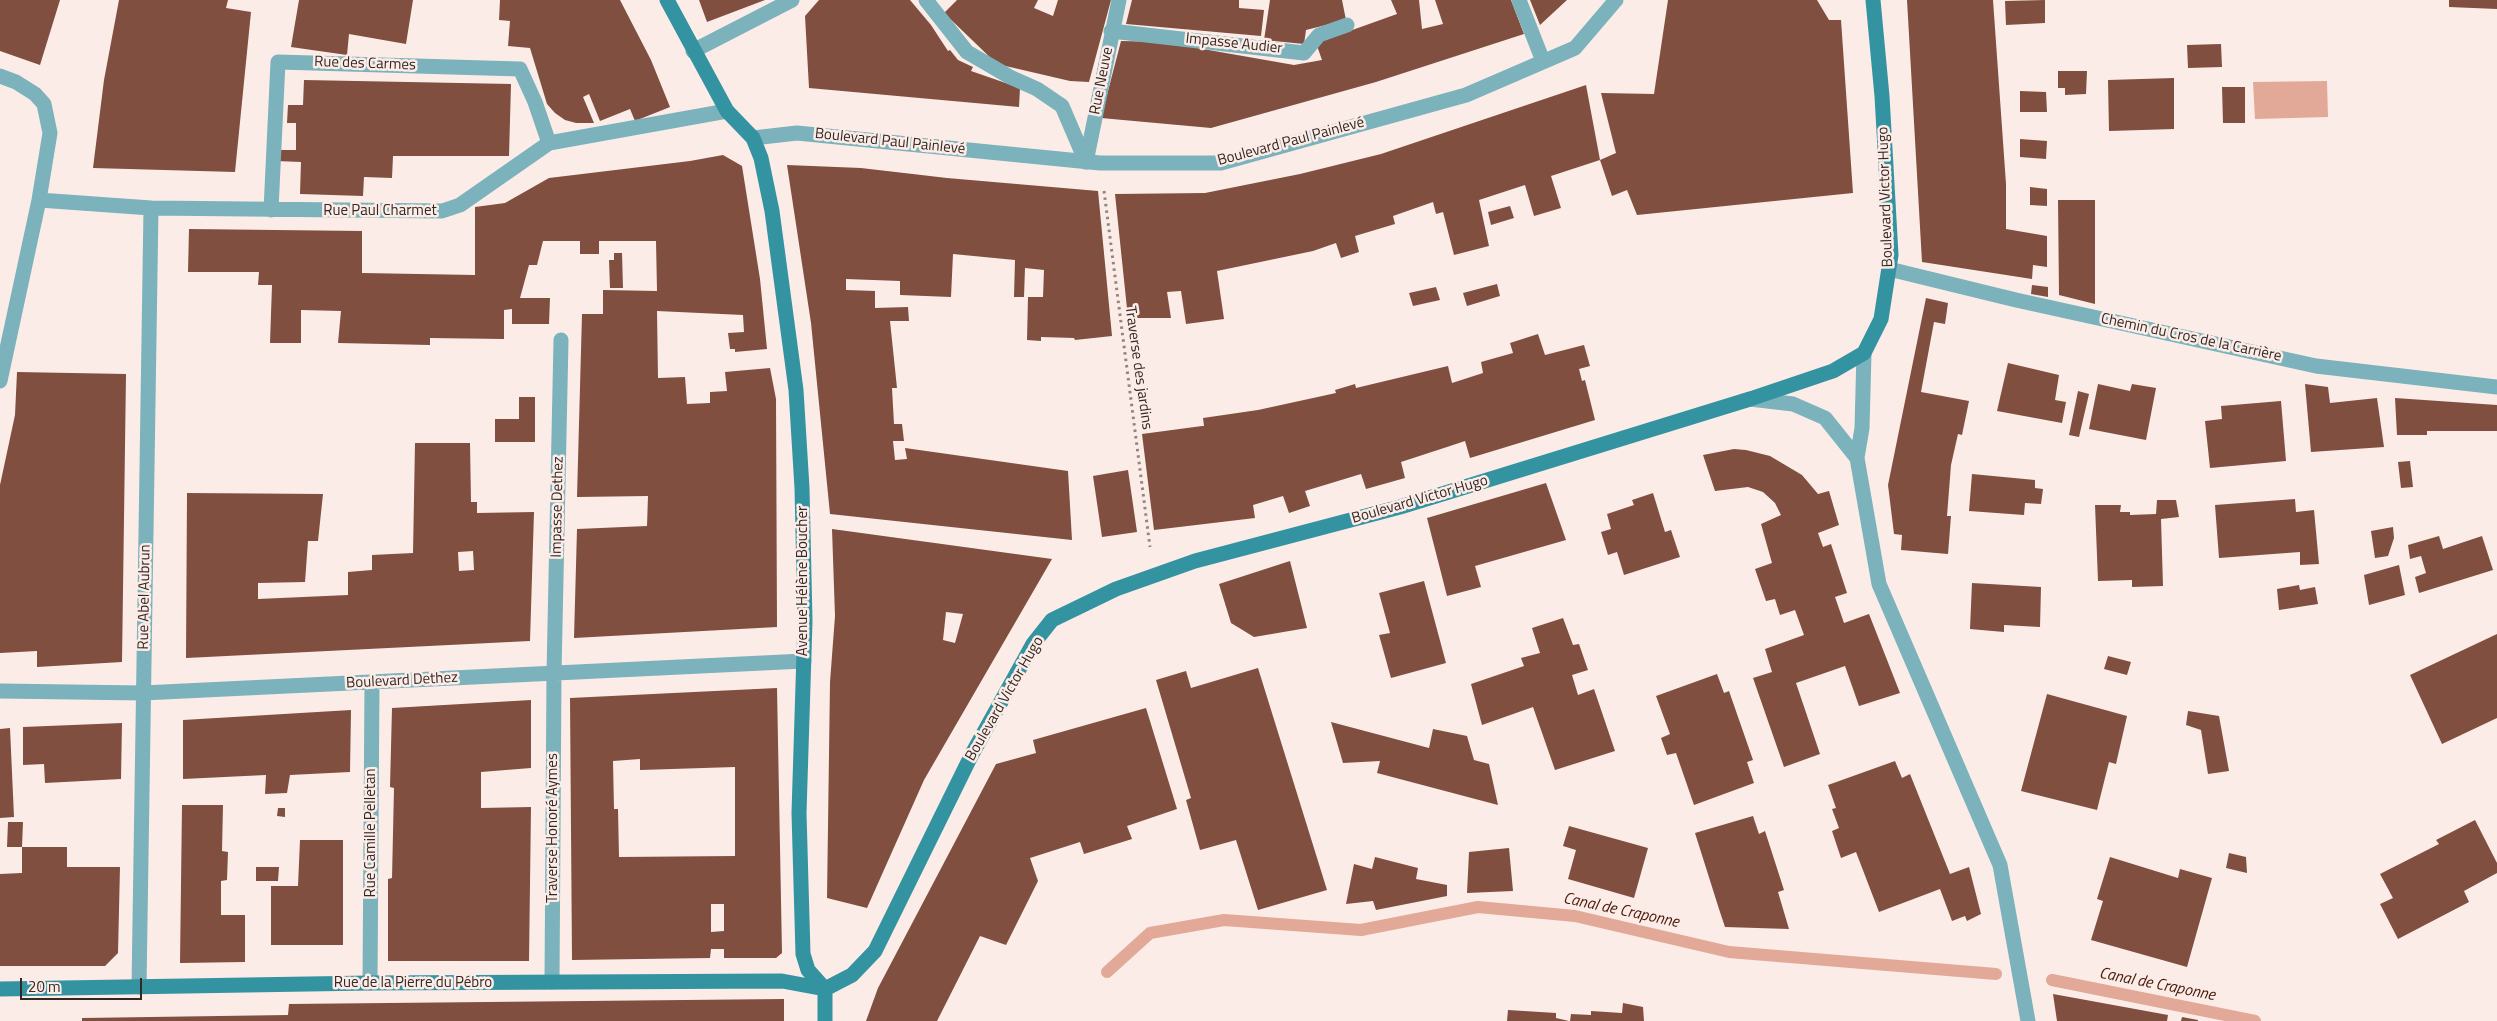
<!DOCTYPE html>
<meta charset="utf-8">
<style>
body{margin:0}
#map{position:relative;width:2497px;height:1021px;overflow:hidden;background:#fbece7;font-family:"Titillium Web",sans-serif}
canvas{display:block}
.scale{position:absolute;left:20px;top:978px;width:122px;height:22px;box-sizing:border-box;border:2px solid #352824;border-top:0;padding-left:6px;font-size:15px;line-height:18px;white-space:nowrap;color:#352824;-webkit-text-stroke:4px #fbece7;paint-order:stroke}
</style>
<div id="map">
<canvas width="2497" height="1021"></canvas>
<div class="scale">20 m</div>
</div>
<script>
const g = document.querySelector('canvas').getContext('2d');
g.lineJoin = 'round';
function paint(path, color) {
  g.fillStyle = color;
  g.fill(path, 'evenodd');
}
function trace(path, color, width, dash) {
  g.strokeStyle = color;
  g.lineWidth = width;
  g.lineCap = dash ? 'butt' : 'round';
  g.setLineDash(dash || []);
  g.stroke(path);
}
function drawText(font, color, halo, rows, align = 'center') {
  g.font = font + ' "Titillium Web",sans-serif';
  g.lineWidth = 5;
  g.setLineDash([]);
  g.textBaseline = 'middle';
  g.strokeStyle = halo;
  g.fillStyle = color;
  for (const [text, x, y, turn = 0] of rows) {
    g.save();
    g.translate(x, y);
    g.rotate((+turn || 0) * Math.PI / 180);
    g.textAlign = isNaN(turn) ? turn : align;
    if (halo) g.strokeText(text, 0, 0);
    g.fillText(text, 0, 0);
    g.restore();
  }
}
paint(new Path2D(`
 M 2327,81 L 2328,117 L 2255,119 L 2253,82 Z`), '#e2a998');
trace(new Path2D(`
 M 1107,972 L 1150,933 L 1224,920 L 1361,930 L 1478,907 L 1575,916 L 1729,952 L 1996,974
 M 2052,980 L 2255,1021`), '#e2a998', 12);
paint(new Path2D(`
 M 0,0 L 60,0 L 40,65 L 0,51 Z
 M 119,0 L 228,0 L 226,8 L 251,12 L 235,172 L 93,168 L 104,80 Z
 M 299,0 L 413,0 L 406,44 L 349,34 L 347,55 L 291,47 Z
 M 500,0 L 620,0 L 651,60 L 670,107 L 635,121 L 630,109 L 600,121 L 589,94 L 583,97 L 594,123 L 576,123 L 565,120 L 555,113 L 547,104 L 530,48 L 508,46 L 510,21 L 499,20 Z
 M 699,0 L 765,0 L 707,22 Z
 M 819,0 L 910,0 L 931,25 L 948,51 L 950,50 L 958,60 L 973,67 L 971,71 L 1020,88 L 1019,107 L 809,88 L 805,16 Z
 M 957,0 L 1038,0 L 1034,8 L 1053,16 L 1058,0 L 1111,0 L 1089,82 L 1070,81 L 997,64 L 944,13 Z
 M 1132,0 L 1239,0 L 1239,8 L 1264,10 L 1261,36 L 1126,24 Z
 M 1270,0 L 1342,0 L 1346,20 L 1306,30 L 1304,44 L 1264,40 Z
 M 1391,0 L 1419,0 L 1422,29 L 1443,24 L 1435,0 L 1511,0 L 1524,34 L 1376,82 L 1211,128 L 1101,118 L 1121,41 L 1163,42 L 1294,65 L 1322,60 L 1316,43 L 1397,14 Z
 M 1530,0 L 1567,0 L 1540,25 Z
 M 1668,0 L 1817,0 L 1829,20 L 1841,20 L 1853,193 L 1637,215 L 1627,190 L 1612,196 L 1600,160 L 1551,176 L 1561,208 L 1534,216 L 1525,185 L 1479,200 L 1489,246 L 1454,255 L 1443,212 L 1436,214 L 1433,202 L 1393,216 L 1395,224 L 1355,236 L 1359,252 L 1341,258 L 1336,243 L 1313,251 L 1217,271 L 1224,319 L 1186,324 L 1181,291 L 1167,292 L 1171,318 L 1128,318 L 1115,194 L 1205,193 L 1300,174 L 1381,154 L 1586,85 L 1600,160 L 1616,153 L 1601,93 L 1654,94 Z
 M 1907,0 L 1993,0 L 2006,184 L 2006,229 L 2047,236 L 2047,267 L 2033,265 L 2032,279 L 1922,262 Z
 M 2045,0 L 2045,23 L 2006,25 L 2005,1 Z
 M 2449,0 L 2497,0 L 2497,9 L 2449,7 Z
 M 2221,44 L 2222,67 L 2188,68 L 2187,45 Z
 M 2058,71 L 2087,71 L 2086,94 L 2065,95 L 2065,88 L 2058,88 Z
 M 2174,78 L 2174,129 L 2109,131 L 2108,80 Z
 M 304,80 L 511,84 L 509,156 L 393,156 L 392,178 L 364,177 L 363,196 L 300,194 L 301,162 L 276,161 L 276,150 L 296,150 L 296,123 L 287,123 L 288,105 L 303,105 Z
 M 2222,87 L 2245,87 L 2245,123 L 2223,123 Z
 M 2020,91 L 2046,92 L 2047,112 L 2020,112 Z
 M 2020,139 L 2047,141 L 2046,159 L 2020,157 Z
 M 723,155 L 742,166 L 760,279 L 767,349 L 735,352 L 735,349 L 730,349 L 728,333 L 744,332 L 743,315 L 657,311 L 658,378 L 685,377 L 687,404 L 710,403 L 710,392 L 727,391 L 725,372 L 770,368 L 776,399 L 777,627 L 574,638 L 577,529 L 647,526 L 648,496 L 577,497 L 582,314 L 603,314 L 603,290 L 657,291 L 656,241 L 599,241 L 599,254 L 580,254 L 580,241 L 543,241 L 537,265 L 529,265 L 520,298 L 550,298 L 549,324 L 512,324 L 512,309 L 504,310 L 504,339 L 430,338 L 430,345 L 338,343 L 341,311 L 301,310 L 301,343 L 270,343 L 272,285 L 258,285 L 259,272 L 188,272 L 189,229 L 362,231 L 362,273 L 475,275 L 475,207 L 505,203 L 549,178 L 690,161 Z
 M 787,165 L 861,168 L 947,178 L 1098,191 L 1112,336 L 1075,340 L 1074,338 L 1041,337 L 1041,341 L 1027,340 L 1028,297 L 1043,297 L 1044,270 L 1025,268 L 1024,297 L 1014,297 L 1015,260 L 953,254 L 951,297 L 900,295 L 900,281 L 846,279 L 846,290 L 875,291 L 875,308 L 908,307 L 909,321 L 890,321 L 897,388 L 892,388 L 894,424 L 902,424 L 904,441 L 893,441 L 895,460 L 907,459 L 905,448 L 1068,471 L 1072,540 L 830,514 L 811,323 Z
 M 2030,187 L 2047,189 L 2047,206 L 2030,205 Z
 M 2058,200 L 2095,200 L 2095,304 L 2059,295 Z
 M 1510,206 L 1514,218 L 1491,225 L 1488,212 Z
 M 614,253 L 622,253 L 623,288 L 610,288 L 609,260 L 614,260 Z
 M 1497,284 L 1500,296 L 1467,306 L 1463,293 Z
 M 2032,285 L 2048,287 L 2048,297 L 2031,294 Z
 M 1436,287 L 1440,300 L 1413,306 L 1409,293 Z
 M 1926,298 L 1948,303 L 1945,324 L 1934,322 L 1921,392 L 1969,401 L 1962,435 L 1958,434 L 1951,465 L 1947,516 L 1951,516 L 1948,554 L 1901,550 L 1902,535 L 1894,534 L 1888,485 Z
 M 1538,334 L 1545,355 L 1584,345 L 1590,366 L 1579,369 L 1582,381 L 1585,380 L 1595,420 L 1470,458 L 1465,441 L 1447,447 L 1401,462 L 1405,478 L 1366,489 L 1361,474 L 1305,491 L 1310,506 L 1289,513 L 1283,496 L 1253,505 L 1255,518 L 1154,530 L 1142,434 L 1202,426 L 1204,426 L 1203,418 L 1258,410 L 1336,393 L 1335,390 L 1355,384 L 1356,388 L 1448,366 L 1452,383 L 1483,373 L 1481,362 L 1513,353 L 1510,343 Z
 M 2008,363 L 2059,375 L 2055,400 L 2066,402 L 2062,423 L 1997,411 Z
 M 17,372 L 126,374 L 122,662 L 37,667 L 37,651 L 0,653 L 0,485 L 15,415 Z
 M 2098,384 L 2130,391 L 2132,384 L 2156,388 L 2146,440 L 2089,429 Z
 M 2305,384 L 2328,387 L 2330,403 L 2377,398 L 2384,447 L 2311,452 Z
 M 2078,391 L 2089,394 L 2079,437 L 2069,435 Z
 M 519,397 L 535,397 L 535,442 L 495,442 L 495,419 L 519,419 Z
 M 2395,398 L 2497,405 L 2497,431 L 2427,431 L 2427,435 L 2397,435 Z
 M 2281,401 L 2286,461 L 2210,468 L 2205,421 L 2222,419 L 2221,406 Z
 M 415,443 L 470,443 L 471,502 L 477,502 L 477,513 L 534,512 L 530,641 L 186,658 L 187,493 L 323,494 L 318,541 L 308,541 L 305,582 L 258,583 L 258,599 L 348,595 L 348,572 L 372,570 L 372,555 L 413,553 ZM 473,551 L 474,570 L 459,571 L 458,552 Z
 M 1734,449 L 1746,450 L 1770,456 L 1802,475 L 1818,494 L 1829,491 L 1839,525 L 1818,533 L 1823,547 L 1831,544 L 1847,593 L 1835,597 L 1844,623 L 1869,614 L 1900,693 L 1859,706 L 1845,666 L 1796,683 L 1820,754 L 1784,767 L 1753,678 L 1772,672 L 1765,649 L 1804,635 L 1795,610 L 1780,615 L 1775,599 L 1766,601 L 1755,569 L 1772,563 L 1761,524 L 1781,515 L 1775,503 L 1763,492 L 1748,487 L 1715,491 L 1703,455 Z
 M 2410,461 L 2413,487 L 2401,488 L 2398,462 Z
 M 1128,470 L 1137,532 L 1102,537 L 1093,476 Z
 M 1972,474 L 2035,480 L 2035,488 L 2043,489 L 2041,504 L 2025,503 L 2024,515 L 1969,511 Z
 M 1546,483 L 1566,540 L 1475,566 L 1481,587 L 1447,596 L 1427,518 Z
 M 1653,493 L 1665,532 L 1671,530 L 1680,557 L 1624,575 L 1617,552 L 1608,555 L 1601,532 L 1611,529 L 1607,514 L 1634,505 L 1632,500 Z
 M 2295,499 L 2296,512 L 2314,510 L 2319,564 L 2300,565 L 2300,552 L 2219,558 L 2215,505 Z
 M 2157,500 L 2176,500 L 2179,517 L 2161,519 L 2163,586 L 2132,587 L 2132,580 L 2098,581 L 2095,505 L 2121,505 L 2120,512 L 2130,512 L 2130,515 L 2156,514 Z
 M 2393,527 L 2394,538 L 2388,556 L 2375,558 L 2371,531 Z
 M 832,529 L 1052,559 L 924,780 L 867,908 L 827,898 L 830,682 L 835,616 ZM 946,612 L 963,614 L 955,643 L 943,640 Z
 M 2439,536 L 2443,549 L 2482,536 L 2493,570 L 2419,593 L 2415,577 L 2426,573 L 2421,556 L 2410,559 L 2408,545 Z
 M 1290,561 L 1307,628 L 1254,637 L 1231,623 L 1219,584 Z
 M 2399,565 L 2405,595 L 2369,605 L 2364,575 Z
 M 1424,581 L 1446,663 L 1391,678 L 1379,635 L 1390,633 L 1379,593 Z
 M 1972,583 L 2041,587 L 2040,627 L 2004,625 L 2004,632 L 1970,629 Z
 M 2299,585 L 2300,590 L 2315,587 L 2318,604 L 2279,610 L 2277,589 Z
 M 1563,618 L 1573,645 L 1579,644 L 1588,670 L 1572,675 L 1578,695 L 1594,689 L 1615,751 L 1555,770 L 1533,707 L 1482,725 L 1471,684 L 1524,666 L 1521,658 L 1540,653 L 1532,628 Z
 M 2497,634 L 2497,718 L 2442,744 L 2410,675 Z
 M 2108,656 L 2131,662 L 2127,675 L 2104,669 Z
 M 1258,668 L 1327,890 L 1258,910 L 1236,840 L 1200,850 L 1186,800 L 1191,798 L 1156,680 L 1186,671 L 1191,688 Z
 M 1717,674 L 1724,693 L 1729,691 L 1753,760 L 1747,762 L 1754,783 L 1694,805 L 1676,753 L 1667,755 L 1661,738 L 1670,734 L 1656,696 Z
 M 777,688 L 782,953 L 776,958 L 724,958 L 724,949 L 711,949 L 710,958 L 572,960 L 570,698 ZM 640,759 L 640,770 L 735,767 L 735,856 L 619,857 L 618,809 L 614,809 L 613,761 ZM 711,904 L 724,904 L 724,931 L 711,932 Z
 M 2047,694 L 2127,716 L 2116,764 L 2109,762 L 2097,810 L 2021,791 Z
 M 531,700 L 531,768 L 481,772 L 481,808 L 531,807 L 529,961 L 388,961 L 388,879 L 392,878 L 394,788 L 390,787 L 392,708 Z
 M 1146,708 L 1177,809 L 1127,826 L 1132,839 L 1084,854 L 1080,842 L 1030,858 L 1038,881 L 1006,945 L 980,936 L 937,1021 L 866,1021 L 878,988 L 996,764 L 1036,753 L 1033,740 Z
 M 351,710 L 350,772 L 290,775 L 287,793 L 265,794 L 266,775 L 183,779 L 183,720 Z
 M 2188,711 L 2219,716 L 2229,771 L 2208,774 L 2201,730 L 2186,725 Z
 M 1331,722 L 1429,748 L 1433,729 L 1467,736 L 1474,760 L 1489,764 L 1498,805 L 1377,773 L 1380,761 L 1343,763 Z
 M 122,723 L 121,779 L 45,783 L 44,764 L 23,765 L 23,727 Z
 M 10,728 L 14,817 L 0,818 L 0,729 Z
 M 1895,761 L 1902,778 L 1910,774 L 1950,874 L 1969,867 L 1981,914 L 1967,921 L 1965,916 L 1952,921 L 1940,889 L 1879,912 L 1856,852 L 1841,858 L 1832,831 L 1839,828 L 1832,809 L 1836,808 L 1828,785 Z
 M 182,805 L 223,805 L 222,851 L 228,852 L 227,880 L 221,881 L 221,915 L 245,915 L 245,962 L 180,963 Z
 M 278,808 L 285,808 L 285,817 L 277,816 Z
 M 1753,816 L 1759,834 L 1765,831 L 1784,890 L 1778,892 L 1789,929 L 1725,927 L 1719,909 L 1695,833 Z
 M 2475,820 L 2497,863 L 2497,873 L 2464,891 L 2469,902 L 2398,939 L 2380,904 L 2393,898 L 2380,874 L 2439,844 L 2436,840 Z
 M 8,822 L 23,822 L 22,847 L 7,847 Z
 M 1569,826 L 1648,848 L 1634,898 L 1568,879 L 1576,850 L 1563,846 Z
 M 300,840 L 343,840 L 343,945 L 271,945 L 271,886 L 298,886 Z
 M 22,847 L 67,847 L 67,867 L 120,867 L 118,953 L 105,966 L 0,966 L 0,874 L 22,873 Z
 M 1509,848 L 1513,891 L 1467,893 L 1469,852 Z
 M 2229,853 L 2246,857 L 2247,873 L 2226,868 Z
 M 1375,857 L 1418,868 L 1416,879 L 1447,885 L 1447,896 L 1376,910 L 1373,901 L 1346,904 L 1354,864 L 1372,869 Z
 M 2110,857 L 2178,878 L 2180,869 L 2212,878 L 2187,967 L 2091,940 L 2103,901 L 2097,899 Z
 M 256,867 L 279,867 L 278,881 L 256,881 Z
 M 2053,994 L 2168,1015 L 2167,1021 L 2057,1021 Z
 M 784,999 L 784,1021 L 82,1021 L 82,1018 L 288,1015 L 289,1004 Z
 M 1623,1003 L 1643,1007 L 1644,1021 L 1570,1021 L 1571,1014 L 1591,1015 L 1591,1011 L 1622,1013 Z
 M 1508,1010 L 1556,1013 L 1556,1018 L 1569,1021 L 1507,1021 Z
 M 2182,1017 L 2198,1020 L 2198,1021 L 2181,1021 Z`), '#804f40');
trace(new Path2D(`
 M 1104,191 L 1150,547`), '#92847f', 3, [2.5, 4]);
trace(new Path2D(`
 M 926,0 L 967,52 L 1010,77 L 1037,89 L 1062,106 L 1086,162
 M 1111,31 L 1304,53 L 1319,35 L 1347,25
 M 693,51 L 792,0
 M 1086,162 L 1119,0`), '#7bb2bb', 15);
trace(new Path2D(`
 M 1519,0 L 1543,61
 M 0,76 L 16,82 L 35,94 L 44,104 L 50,133 L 39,200 L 0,381
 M 753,138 L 797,133 L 1100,163 L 1221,163 L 1466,95 L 1575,48 L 1616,0
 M 39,200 L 151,208 L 442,211 L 460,205 L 549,143 L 727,111
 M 271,210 L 278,62 L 520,69 L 535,102 L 549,143
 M 1889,269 L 2016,300 L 2316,366 L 2497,387
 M 1864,353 L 1862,428 L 1857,458 L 1879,584 L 2000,865 L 2028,1021
 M 1750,399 L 1793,404 L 1825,418 L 1857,458
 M 0,691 L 143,693 L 804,661
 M 552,982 L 554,673 L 561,340
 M 370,983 L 372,682
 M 139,987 L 151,208`), '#7bb2bb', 15);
trace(new Path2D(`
 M 667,0 L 727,111 L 753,138 L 761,158 L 772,211 L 796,390 L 802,488 L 805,621 L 799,813 L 803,954 L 808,970 L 825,989 L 825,1021
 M 0,989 L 370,983 L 782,981 L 825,989
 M 825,989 L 852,975 L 875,951 L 972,754 L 1033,644 L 1052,620 L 1116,589 L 1195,561 L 1400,507 L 1750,399 L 1833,371 L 1864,353 L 1881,319 L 1891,255 L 1882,96 L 1873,0`), '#3393a1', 15);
drawText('15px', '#352824', '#fbece7', [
 ["Impasse Audier",1234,44,6],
 ["Rue des Carmes",365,64,2],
 ["Rue Neuve",1102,81,-79],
 ["Boulevard Paul Painlevé",890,142,6],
 ["Boulevard Paul Painlevé",1291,142,-15],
 ["Boulevard Victor Hugo",1886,197,-92],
 ["Rue Paul Charmet",380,211],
 ["Chemin du Cros de la Carrière",2191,338,12],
 ["Traverse des jardins",1138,368,82],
 ["Boulevard Victor Hugo",1420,500,-16],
 ["Impasse Dethez",558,507,-89],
 ["Avenue Hélène Boucher",803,581,-90],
 ["Rue Abel Aubrun",145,597,-89],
 ["Boulevard Dethez",402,681,-3],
 ["Boulevard Victor Hugo",1005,699,-60],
 ["Traverse Honoré Aymes",553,828,-90],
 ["Rue Camille Pelletan",371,833,-90],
 ["Rue de la Pierre du Pébro",413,983]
]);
drawText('italic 16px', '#491708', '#fbece7', [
 ["Canal de Craponne",1621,911,12],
 ["Canal de Craponne",2157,985,11]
]);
</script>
